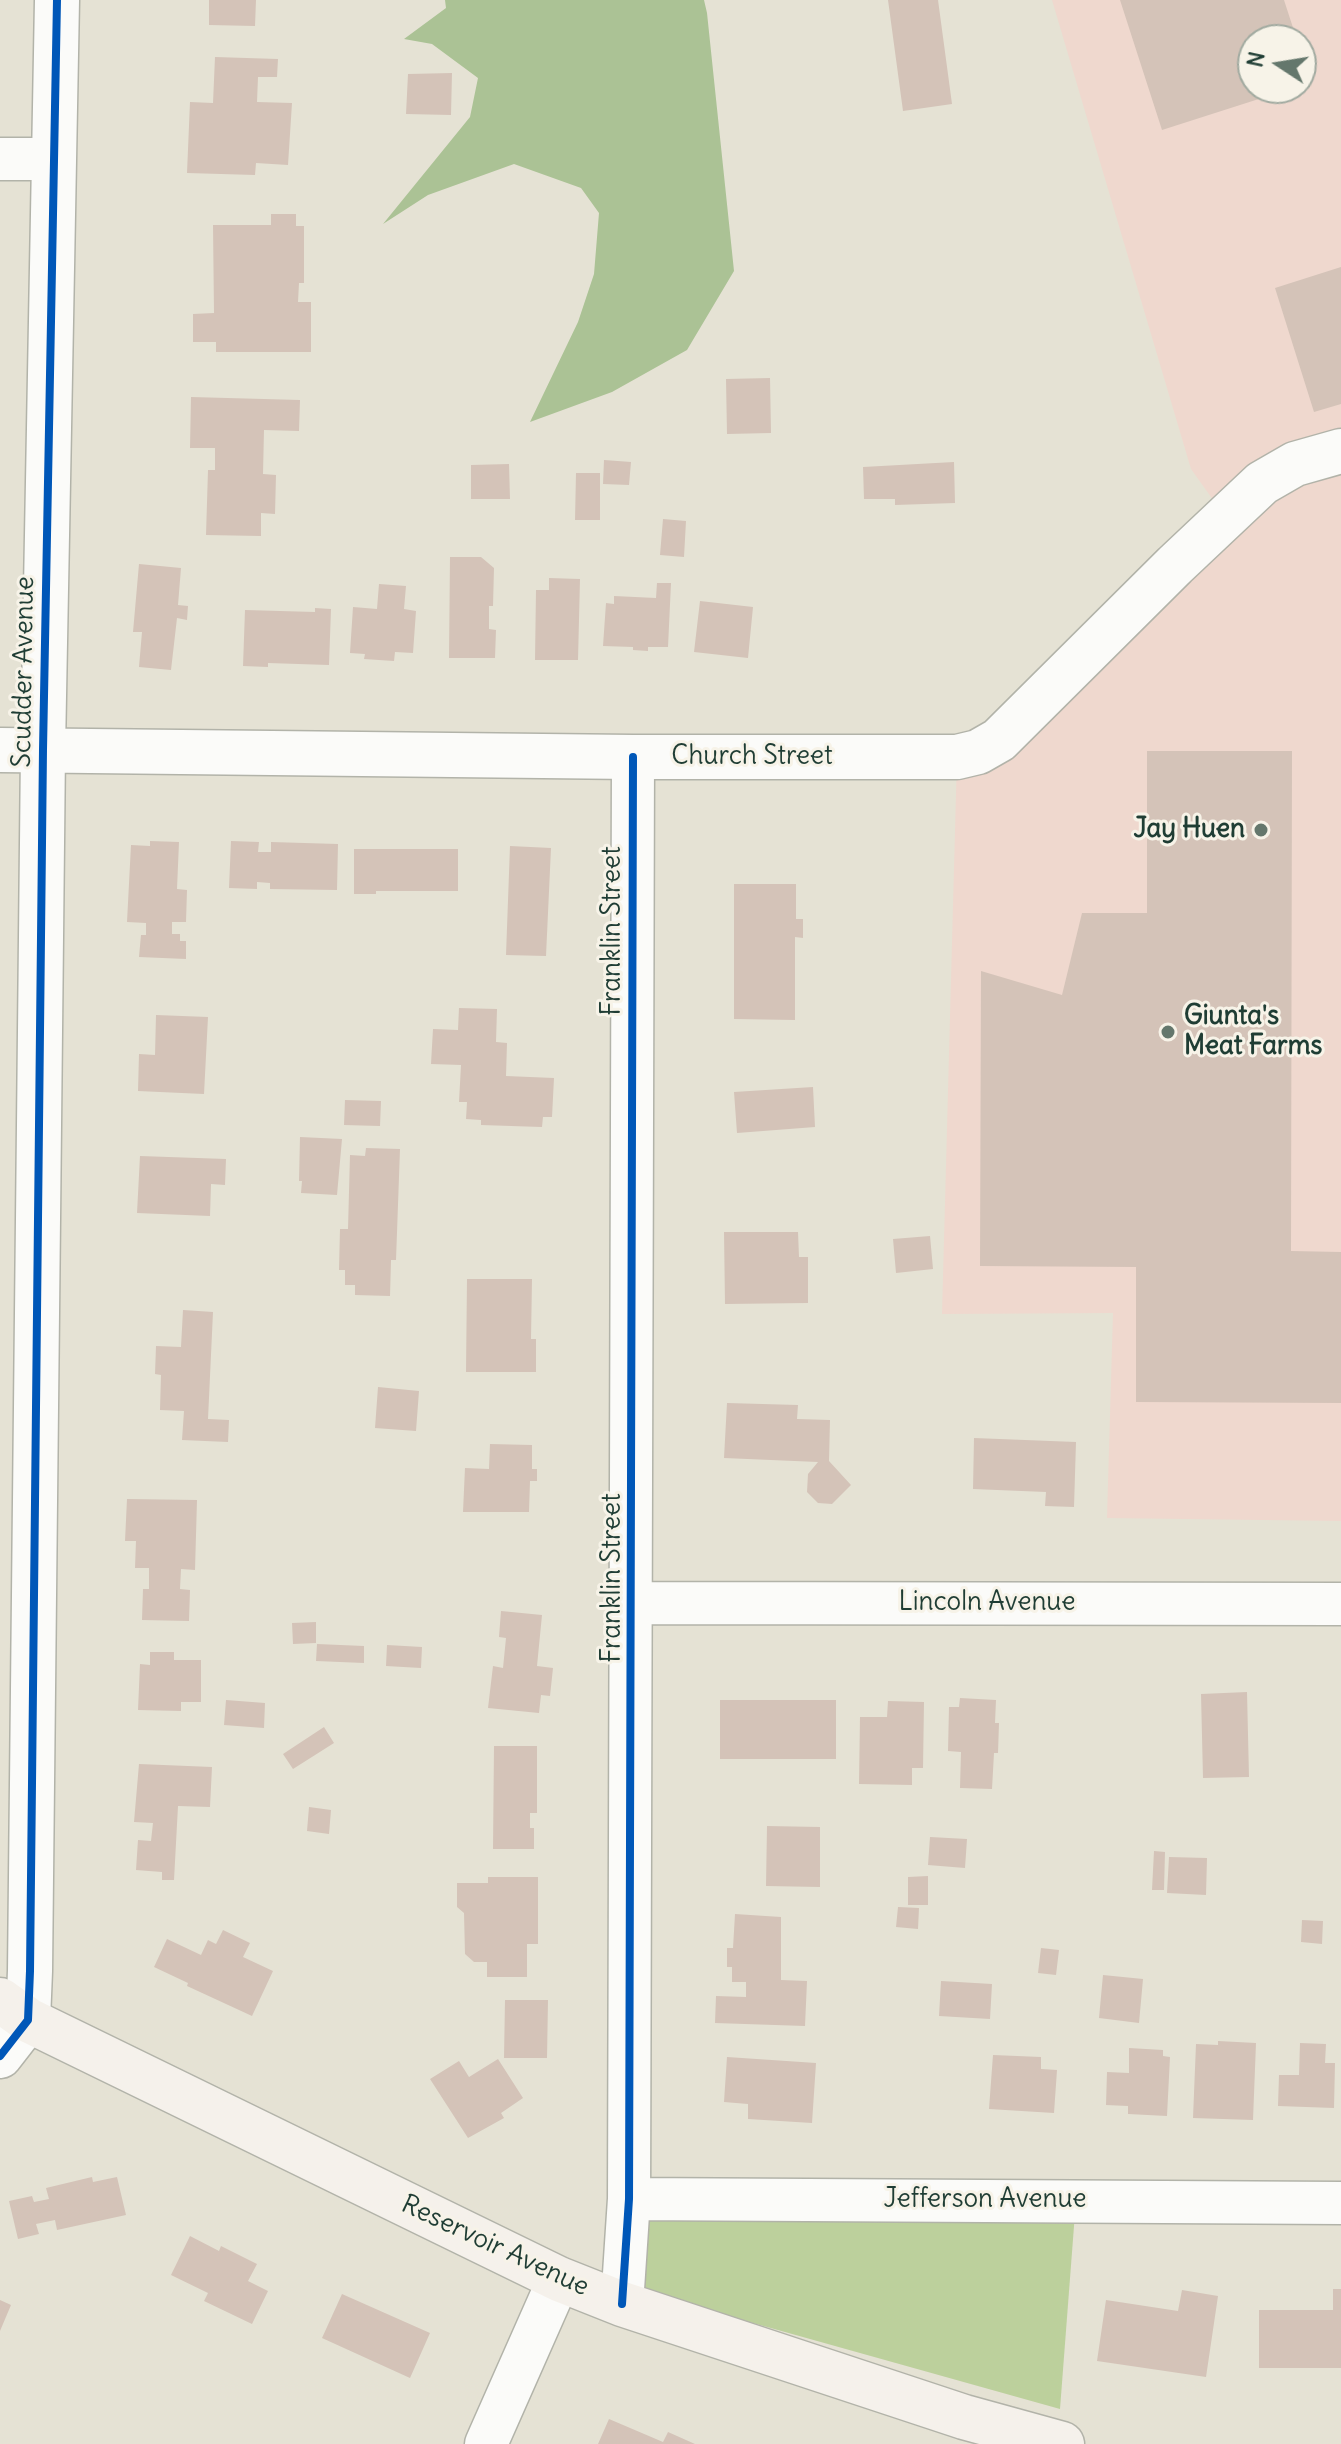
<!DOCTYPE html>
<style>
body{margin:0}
#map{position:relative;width:1341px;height:2444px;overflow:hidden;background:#e5e2d4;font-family:Delius,sans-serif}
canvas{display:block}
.north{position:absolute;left:1237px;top:24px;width:80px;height:80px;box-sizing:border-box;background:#f7f3e8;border:2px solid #a1aaa0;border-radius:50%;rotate:282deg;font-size:22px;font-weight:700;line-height:32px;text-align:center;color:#1f3d34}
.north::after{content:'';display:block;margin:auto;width:28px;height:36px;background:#64776c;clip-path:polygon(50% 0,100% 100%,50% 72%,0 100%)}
</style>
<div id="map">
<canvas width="1341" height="2444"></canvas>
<div class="north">N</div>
</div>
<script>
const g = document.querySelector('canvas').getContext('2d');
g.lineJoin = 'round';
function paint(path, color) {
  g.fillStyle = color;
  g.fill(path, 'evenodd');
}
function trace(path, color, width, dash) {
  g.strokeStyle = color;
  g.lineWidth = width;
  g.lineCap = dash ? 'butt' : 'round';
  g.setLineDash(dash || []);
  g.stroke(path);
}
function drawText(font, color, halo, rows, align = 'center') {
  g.font = font + ' Delius,sans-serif';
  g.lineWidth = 6;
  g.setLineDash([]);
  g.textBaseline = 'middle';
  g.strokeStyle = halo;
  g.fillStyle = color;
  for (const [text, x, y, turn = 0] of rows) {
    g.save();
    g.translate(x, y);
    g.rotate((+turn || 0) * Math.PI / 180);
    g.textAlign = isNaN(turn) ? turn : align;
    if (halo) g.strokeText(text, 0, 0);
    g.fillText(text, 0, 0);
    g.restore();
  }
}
paint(new Path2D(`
 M 1052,0 L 1341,0 L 1341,1521 L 1107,1518 L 1113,1313 L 942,1314 L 957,757 L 1226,518 L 1191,469 ZM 1253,40 L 1301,40 L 1301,88 L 1253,88 Z`), '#efd8ce');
paint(new Path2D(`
 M 1075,2213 L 1060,2409 L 635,2290 L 639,2214 Z`), '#bcd09c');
paint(new Path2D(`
 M 445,0 L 704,0 L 707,13 L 734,271 L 687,350 L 612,392 L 530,422 L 578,322 L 594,274 L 599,213 L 581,188 L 514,164 L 428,195 L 383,224 L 470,117 L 478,78 L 432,44 L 404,39 L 446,8 Z`), '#abc295');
paint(new Path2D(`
 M 209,0 L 256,0 L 255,26 L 209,25 Z
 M 888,0 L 938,0 L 952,104 L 903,111 Z
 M 1120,0 L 1284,0 L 1297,40 L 1253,40 L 1253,88 L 1290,89 L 1162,130 Z
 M 1302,53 L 1311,82 L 1301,85 L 1301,54 Z
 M 215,57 L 278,59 L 277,77 L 258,77 L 257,102 L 292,103 L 288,165 L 256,163 L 255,175 L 187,173 L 190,102 L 213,103 Z
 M 452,73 L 451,115 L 406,114 L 408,74 Z
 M 271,214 L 296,214 L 296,226 L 304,226 L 304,283 L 299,283 L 298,302 L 311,302 L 311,352 L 216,352 L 216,342 L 193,342 L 193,314 L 214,313 L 213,225 L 271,225 Z
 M 1341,267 L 1341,404 L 1314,412 L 1275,288 Z
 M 770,378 L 771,433 L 727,434 L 726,379 Z
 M 191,397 L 300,400 L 299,431 L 264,430 L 263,474 L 276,475 L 275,514 L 261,513 L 261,536 L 206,535 L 208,470 L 215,470 L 215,448 L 190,448 Z
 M 604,460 L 631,462 L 629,485 L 603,484 Z
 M 954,462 L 955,503 L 895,505 L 895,499 L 864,499 L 863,467 Z
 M 509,464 L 510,499 L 471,499 L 471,465 Z
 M 576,473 L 600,473 L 600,520 L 575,520 Z
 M 663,519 L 686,521 L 684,557 L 660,555 Z
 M 450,557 L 481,557 L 494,568 L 493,606 L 489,606 L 489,629 L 496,630 L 495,658 L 449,658 Z
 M 139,564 L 181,568 L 178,605 L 188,606 L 187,620 L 177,618 L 171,670 L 139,667 L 142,632 L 133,632 Z
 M 549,578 L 580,579 L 578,660 L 535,660 L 536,590 L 549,590 Z
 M 657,583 L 671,583 L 668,647 L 648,647 L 648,651 L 633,650 L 633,647 L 603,646 L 606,603 L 614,604 L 614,596 L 656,598 Z
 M 379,584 L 406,586 L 404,609 L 416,611 L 413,653 L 395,652 L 394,661 L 364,659 L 365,654 L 350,653 L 353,607 L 377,609 Z
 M 700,601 L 753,607 L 748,658 L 694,652 Z
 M 315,608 L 331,609 L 329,665 L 268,663 L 268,667 L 243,666 L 245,610 L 315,612 Z
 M 1147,751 L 1292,751 L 1291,1251 L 1341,1252 L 1341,1403 L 1136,1402 L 1136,1267 L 980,1266 L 981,971 L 1062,995 L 1082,913 L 1147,913 Z
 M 150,841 L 179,842 L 177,889 L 187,890 L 186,922 L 172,922 L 172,934 L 180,934 L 180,941 L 186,941 L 186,959 L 139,957 L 141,935 L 146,935 L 146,923 L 127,922 L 131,845 L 150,846 Z
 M 231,841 L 259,842 L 258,852 L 271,852 L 271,842 L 338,844 L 337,890 L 270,889 L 270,883 L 257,882 L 257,889 L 229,888 Z
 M 510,846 L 551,848 L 546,956 L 506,955 Z
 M 354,849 L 458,849 L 458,891 L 376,891 L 376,894 L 354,894 Z
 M 734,884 L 796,884 L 796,919 L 803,919 L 803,938 L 795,937 L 795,1020 L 734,1019 Z
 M 459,1008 L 497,1009 L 496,1042 L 507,1043 L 506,1076 L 554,1078 L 552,1117 L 543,1117 L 542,1127 L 481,1125 L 481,1120 L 466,1119 L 467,1102 L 459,1102 L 461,1065 L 431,1064 L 433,1029 L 458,1030 Z
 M 156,1015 L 208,1017 L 204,1094 L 138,1091 L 139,1054 L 155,1055 Z
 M 813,1087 L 815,1127 L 737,1133 L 734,1092 Z
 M 345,1100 L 381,1101 L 380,1126 L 344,1125 Z
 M 300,1137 L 342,1139 L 337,1195 L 301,1193 L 302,1181 L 299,1181 Z
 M 366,1148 L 400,1149 L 396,1260 L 391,1260 L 390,1296 L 355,1295 L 355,1285 L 345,1285 L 345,1270 L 339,1270 L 340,1229 L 348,1229 L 350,1155 L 365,1156 Z
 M 140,1156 L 226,1159 L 225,1185 L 211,1184 L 210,1216 L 137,1213 Z
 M 724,1232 L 798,1232 L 799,1257 L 808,1257 L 808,1303 L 725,1304 Z
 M 930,1236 L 933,1269 L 896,1273 L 893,1239 Z
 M 467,1279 L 532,1279 L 531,1339 L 536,1339 L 536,1372 L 466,1372 Z
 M 183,1310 L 213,1312 L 208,1419 L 229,1420 L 228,1442 L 182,1440 L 184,1411 L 160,1410 L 161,1375 L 155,1374 L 156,1346 L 181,1347 Z
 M 378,1387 L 419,1391 L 416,1431 L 375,1428 Z
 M 727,1403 L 798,1405 L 797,1419 L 830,1420 L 829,1461 L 851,1485 L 832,1504 L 818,1503 L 807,1492 L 808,1474 L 818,1462 L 724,1458 Z
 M 974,1438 L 1076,1442 L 1074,1507 L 1045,1506 L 1046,1492 L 973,1489 Z
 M 490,1444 L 532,1445 L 532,1469 L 537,1469 L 537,1481 L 530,1481 L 529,1512 L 463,1512 L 465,1468 L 489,1469 Z
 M 127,1499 L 197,1500 L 195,1570 L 181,1569 L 180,1589 L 190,1590 L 189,1621 L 142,1620 L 143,1589 L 149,1589 L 149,1568 L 135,1568 L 136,1541 L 125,1541 Z
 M 501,1611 L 542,1615 L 537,1666 L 553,1668 L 550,1696 L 541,1695 L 539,1713 L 488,1708 L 493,1666 L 503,1668 L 506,1638 L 499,1637 Z
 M 316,1622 L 316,1643 L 293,1644 L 292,1623 Z
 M 317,1644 L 364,1646 L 364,1663 L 316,1661 Z
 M 387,1645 L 422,1647 L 421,1668 L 386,1666 Z
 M 150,1652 L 174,1652 L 174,1660 L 201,1660 L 201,1702 L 181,1702 L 181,1711 L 138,1710 L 140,1664 L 150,1665 Z
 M 1247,1692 L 1249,1777 L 1203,1778 L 1201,1694 Z
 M 960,1698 L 996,1700 L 995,1723 L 999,1723 L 998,1753 L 994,1753 L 992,1789 L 960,1788 L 961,1752 L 948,1751 L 949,1707 L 959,1707 Z
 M 226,1700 L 265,1703 L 264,1728 L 224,1725 Z
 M 720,1700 L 836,1700 L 836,1759 L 720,1759 Z
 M 888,1701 L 924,1702 L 923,1768 L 912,1768 L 912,1785 L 859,1784 L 860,1717 L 887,1717 Z
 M 324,1727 L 334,1743 L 293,1769 L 283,1754 Z
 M 494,1746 L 537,1746 L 537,1813 L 530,1813 L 530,1828 L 534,1828 L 534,1849 L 493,1849 Z
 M 139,1764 L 212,1767 L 210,1807 L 178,1806 L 174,1880 L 162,1880 L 162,1872 L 136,1870 L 138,1840 L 151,1841 L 153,1823 L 134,1822 Z
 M 309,1807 L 331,1810 L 329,1834 L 307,1831 Z
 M 767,1826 L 820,1827 L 820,1887 L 766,1886 Z
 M 930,1837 L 967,1839 L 965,1868 L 928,1865 Z
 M 1154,1851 L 1165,1852 L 1164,1890 L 1152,1890 Z
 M 1169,1857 L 1207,1858 L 1206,1895 L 1167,1893 Z
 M 928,1876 L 928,1905 L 908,1905 L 908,1877 Z
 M 488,1877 L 538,1877 L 538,1944 L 527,1944 L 527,1977 L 487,1977 L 487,1962 L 474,1962 L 465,1954 L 464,1913 L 457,1907 L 457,1883 L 488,1883 Z
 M 898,1907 L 919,1908 L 918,1929 L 896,1927 Z
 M 735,1914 L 781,1917 L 781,1980 L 807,1981 L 805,2026 L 715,2023 L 716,1996 L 746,1997 L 746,1982 L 732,1982 L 732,1967 L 727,1967 L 727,1948 L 733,1948 Z
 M 1302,1920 L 1323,1921 L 1322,1944 L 1301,1942 Z
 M 223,1930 L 250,1943 L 243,1957 L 273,1971 L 252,2016 L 187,1986 L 188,1983 L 154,1967 L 167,1939 L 201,1955 L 208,1940 L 216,1944 Z
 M 1041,1948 L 1059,1950 L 1056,1975 L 1038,1973 Z
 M 1103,1975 L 1143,1979 L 1139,2023 L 1099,2018 Z
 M 941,1981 L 992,1984 L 990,2019 L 939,2016 Z
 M 505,2000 L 548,2000 L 547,2058 L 504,2058 Z
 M 1218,2041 L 1256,2043 L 1253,2120 L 1193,2118 L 1196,2044 L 1218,2045 Z
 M 1300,2043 L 1326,2044 L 1325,2063 L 1335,2063 L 1334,2108 L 1278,2106 L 1279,2075 L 1299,2075 Z
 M 1129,2048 L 1163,2050 L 1163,2056 L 1170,2057 L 1167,2116 L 1128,2114 L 1128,2106 L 1106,2105 L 1107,2072 L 1129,2073 Z
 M 993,2055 L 1041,2057 L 1041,2069 L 1057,2070 L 1054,2113 L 989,2109 Z
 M 727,2057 L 816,2063 L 812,2123 L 748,2119 L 748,2104 L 724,2102 Z
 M 498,2059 L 523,2098 L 501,2113 L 504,2118 L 468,2138 L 430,2079 L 459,2061 L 469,2077 Z
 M 92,2177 L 93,2182 L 117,2177 L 126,2215 L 57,2230 L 55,2220 L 36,2224 L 39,2234 L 18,2239 L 9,2201 L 32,2196 L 34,2202 L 49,2199 L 46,2188 Z
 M 190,2236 L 219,2251 L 221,2246 L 257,2264 L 248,2281 L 268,2291 L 252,2324 L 204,2301 L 208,2293 L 171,2275 Z
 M 1333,2289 L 1341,2289 L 1341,2368 L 1259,2368 L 1259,2310 L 1333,2310 Z
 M 1182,2290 L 1218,2296 L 1206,2377 L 1097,2361 L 1106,2300 L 1178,2311 Z
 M 342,2294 L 430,2333 L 410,2378 L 322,2338 Z
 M 0,2300 L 11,2305 L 0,2331 Z
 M 609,2419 L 663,2442 L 668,2432 L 695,2444 L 598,2444 Z`), '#d4c3b8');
const minor = new Path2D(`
 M 0,159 L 54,159
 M 633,1603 L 1341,1604
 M 629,2199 L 1341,2203
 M 622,2304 L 629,2199 L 633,757
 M 486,2444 L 559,2279`);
const tertiary = new Path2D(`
 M 0,750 L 633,757 L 957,757 L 978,752 L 999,740 L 1175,565 L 1262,483 L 1295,464 L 1341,451
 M 0,2056 L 28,2020 L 30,1971 L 43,749 L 57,0`);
const secondary = new Path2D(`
 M 0,2000 L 28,2020 L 559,2279 L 622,2304 L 964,2417 L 1062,2444`);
trace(minor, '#b2b3a9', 45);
trace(tertiary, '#b2b3a9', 47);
trace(secondary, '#b2b3a9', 47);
trace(minor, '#fbfbf9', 42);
trace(tertiary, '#fbfbf9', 44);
trace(secondary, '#f5f1eb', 44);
trace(new Path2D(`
 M 0,2056 L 28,2020 L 30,1971 L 43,749 L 57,0
 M 622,2304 L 629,2199 L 633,757`), '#0057b8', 8);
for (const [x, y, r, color] of [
 [1261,830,8,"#64776c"],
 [1168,1032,8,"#64776c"]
]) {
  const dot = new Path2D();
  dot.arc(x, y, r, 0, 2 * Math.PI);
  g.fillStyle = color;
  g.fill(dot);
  trace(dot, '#f7f3e8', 3);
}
drawText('26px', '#1f3d34', '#f7f3e8', [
 ["Scudder Avenue",24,672,-89],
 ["Church Street",752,757],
 ["Franklin Street",613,931,-90],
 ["Franklin Street",613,1578,-90],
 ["Lincoln Avenue",987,1603],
 ["Jefferson Avenue",985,2200],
 ["Reservoir Avenue",495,2246,25]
]);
drawText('bold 26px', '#1f3d34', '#f7f3e8', [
 ["Jay Huen",1245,830],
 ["Giunta's",1184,1017,"left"],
 ["Meat Farms",1184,1047,"left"]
], 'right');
</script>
